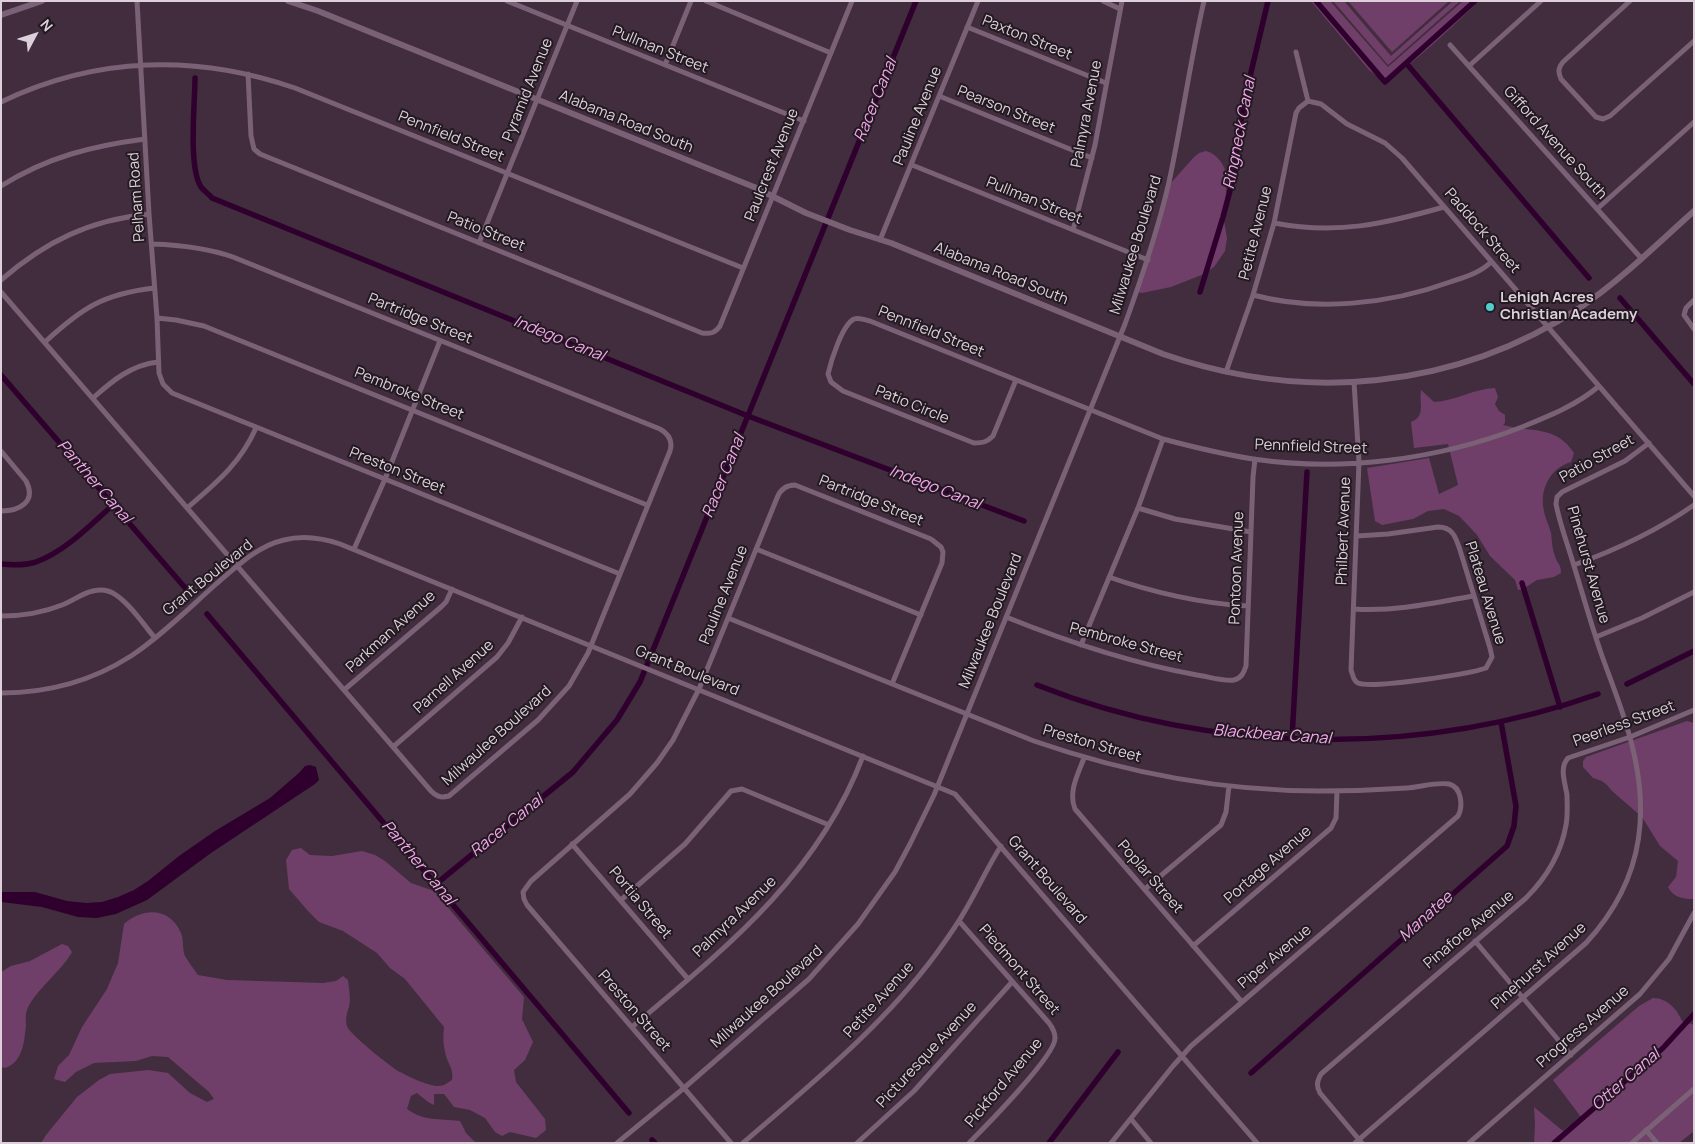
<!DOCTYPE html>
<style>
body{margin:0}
#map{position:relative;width:1695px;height:1144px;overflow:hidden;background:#412d3e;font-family:Manrope,sans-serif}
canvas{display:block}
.frame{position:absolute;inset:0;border:2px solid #ddd0da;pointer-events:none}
.north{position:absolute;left:10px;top:10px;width:50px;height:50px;-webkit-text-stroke:4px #221921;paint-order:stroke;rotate:50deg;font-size:14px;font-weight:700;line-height:20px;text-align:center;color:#ddd0da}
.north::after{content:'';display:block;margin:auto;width:18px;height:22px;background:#ddd0da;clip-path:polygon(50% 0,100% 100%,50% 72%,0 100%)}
</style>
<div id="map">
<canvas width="1695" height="1144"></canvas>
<div class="frame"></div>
<div class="north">N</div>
</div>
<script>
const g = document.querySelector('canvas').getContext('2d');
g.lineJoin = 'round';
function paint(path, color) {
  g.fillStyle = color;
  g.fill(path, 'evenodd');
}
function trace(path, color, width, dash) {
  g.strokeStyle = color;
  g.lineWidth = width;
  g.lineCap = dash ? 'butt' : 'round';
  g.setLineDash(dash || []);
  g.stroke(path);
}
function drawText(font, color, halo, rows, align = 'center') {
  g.font = font + ' Manrope,sans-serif';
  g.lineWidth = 4;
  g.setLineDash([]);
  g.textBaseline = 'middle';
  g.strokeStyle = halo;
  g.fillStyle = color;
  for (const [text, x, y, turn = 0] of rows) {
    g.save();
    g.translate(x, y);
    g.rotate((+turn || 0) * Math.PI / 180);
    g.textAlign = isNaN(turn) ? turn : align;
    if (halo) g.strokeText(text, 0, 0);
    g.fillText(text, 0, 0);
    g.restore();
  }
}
paint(new Path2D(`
 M 1311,1 L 1330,1 L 1388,67 L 1463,1 L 1479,1 C 1463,16 1400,79 1382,80 L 1369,70 Z
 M 1333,1 L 1344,1 L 1391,56 L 1453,1 L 1460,1 L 1388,65 Z
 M 1348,1 L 1449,1 L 1392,52 Z
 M 1206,151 C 1218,154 1225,166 1227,177 L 1224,221 L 1227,238 L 1225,251 L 1214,267 L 1204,274 L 1171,287 L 1142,293 L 1137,292 L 1170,184 L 1194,157 L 1199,153 Z
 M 1495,388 L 1498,397 L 1495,404 L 1499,411 L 1505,415 L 1505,423 L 1503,425 C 1530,433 1555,424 1574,453 L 1571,462 C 1550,468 1539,490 1544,511 C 1545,518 1549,525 1551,533 C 1552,540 1552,549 1555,556 C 1557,564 1561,563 1561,573 L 1554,577 L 1537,580 L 1523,589 L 1518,590 L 1515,580 L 1490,556 L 1477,535 L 1465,522 L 1459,516 L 1444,509 L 1428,511 L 1413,519 L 1382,525 L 1375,521 L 1367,468 L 1429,458 L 1439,494 L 1458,485 L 1448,444 L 1414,448 L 1411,422 C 1426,416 1419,404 1421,390 L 1434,402 C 1455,401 1473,389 1495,388 Z
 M 1687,721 L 1694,723 L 1694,897 L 1693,899 C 1682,899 1673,897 1668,887 L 1676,877 L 1678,861 L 1660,846 L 1642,817 L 1612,791 L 1607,785 L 1602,781 L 1593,778 L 1583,767 L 1583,761 L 1586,757 Z
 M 301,848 L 310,855 L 332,856 L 362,851 L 375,855 L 385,861 L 411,883 L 434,891 L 524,997 L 522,1019 L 533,1042 L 525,1060 L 514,1070 L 516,1082 L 545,1119 L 546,1130 L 536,1138 L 510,1132 L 502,1136 L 495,1132 L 485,1118 L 470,1110 L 454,1107 L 444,1094 L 434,1094 L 434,1105 L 428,1102 L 417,1093 L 411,1096 L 407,1109 C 426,1122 437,1118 460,1121 L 466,1133 L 476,1143 L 41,1143 L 46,1135 L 77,1097 L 99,1080 L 110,1074 L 148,1070 L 168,1073 L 190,1093 L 207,1102 L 214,1099 L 209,1092 L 168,1057 L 152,1056 L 136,1061 L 94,1063 L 76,1072 L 65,1082 L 54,1079 L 58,1066 L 69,1055 L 82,1027 L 107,989 L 118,963 L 124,924 C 143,907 170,907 181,933 C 184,940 182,949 185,956 C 189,963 194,969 198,975 L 227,980 L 323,983 L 336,981 L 343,976 L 348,980 C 349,989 351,998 349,1007 C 347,1013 345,1020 347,1026 C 348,1033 390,1066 398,1071 C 408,1076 427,1086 438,1086 C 444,1086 447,1083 452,1080 C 454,1067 447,1064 445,1052 C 443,1044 443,1036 444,1027 L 405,979 L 390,968 L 377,953 L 343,931 L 319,922 L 308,911 L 289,889 L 286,860 L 292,850 Z
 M 62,944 L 68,946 L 72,952 C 61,972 35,990 27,1010 C 25,1015 26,1021 26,1026 C 24,1042 23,1062 5,1068 L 1,1067 L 1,972 L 11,966 L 30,961 Z
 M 1653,998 C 1667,998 1677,1009 1682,1021 L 1694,1025 L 1694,1131 L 1679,1143 L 1534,1143 L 1535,1125 L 1534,1107 L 1563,1131 L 1581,1117 L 1553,1080 L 1639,1006 Z`), '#6f3f69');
paint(new Path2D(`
 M 310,765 L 316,767 L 319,780 L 315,784 L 211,853 L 147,900 L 116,914 L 97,918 L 78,917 L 42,907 L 1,902 L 1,892 L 35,892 L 67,901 L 86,903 L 102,902 L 118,897 L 134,890 L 148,881 L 179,856 L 215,831 L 270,798 L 300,772 L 305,766 Z`), '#2f002d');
trace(new Path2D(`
 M 1316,1 L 1385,82 L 1475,1
 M 1406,63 L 1589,278
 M 195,78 C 195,103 188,167 201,187 C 204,191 209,194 212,198 L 748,416 L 1024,521
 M 1200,292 L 1223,217 L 1235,172 L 1238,136 L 1248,85 L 1268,1
 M 1620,298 L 1694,384
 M 1,375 L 187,590
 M 1,564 C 11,565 26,565 36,562 C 66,551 90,525 113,505
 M 1522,583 L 1560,707
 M 207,614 L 629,1113
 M 1627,684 L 1694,651
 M 1037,685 C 1213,755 1420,757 1598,694
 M 1292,738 L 1307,472
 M 436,884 L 573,772 L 617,720 L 640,682 L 916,1
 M 1251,1073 L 1507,846 L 1514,826 L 1516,806 L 1501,722
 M 652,1140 L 655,1143
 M 1049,1143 L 1118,1052
 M 1554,1143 L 1663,1048 L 1694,1014`), '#2f002d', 5.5);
trace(new Path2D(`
 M 137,1 L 149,214 L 157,318 L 159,373 L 163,384 L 172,393 L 620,574
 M 507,1 L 804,121
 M 706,1 L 831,53
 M 1103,1 L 1120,9
 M 1630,1 L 1563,62 C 1558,68 1558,72 1561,79 L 1596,117 L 1603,119 L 1610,116 L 1694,41
 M 967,27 L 1106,83
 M 1450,45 L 1641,258
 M 1296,52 L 1308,101
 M 665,65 L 691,1
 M 1469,66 L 1541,1
 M 248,74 L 251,136 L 254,149 L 260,154 L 702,333 C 711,334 715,333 720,326 L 852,1
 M 939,96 L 1092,158
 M 1308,101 L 1321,104 L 1347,124 L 1385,143 L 1402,158 L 1694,496
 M 1,102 C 96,56 197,54 295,88 L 743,268
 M 912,165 L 1148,260
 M 1,186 C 47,157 92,146 145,139
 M 1597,209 L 1694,122
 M 1274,223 C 1337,235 1384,224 1444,207
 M 1073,230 L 1095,145 L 1122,1
 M 880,240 L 978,1
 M 479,243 L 577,1
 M 1,280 C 46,241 90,220 149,214
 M 1,292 L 431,791 C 437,797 441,798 449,796 L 538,720 L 569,686 L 588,653 L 670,451 C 673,441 669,434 660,429 L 233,257 C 207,248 181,245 153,244
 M 1253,295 C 1316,312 1390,304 1450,282 C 1465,277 1480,273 1491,262
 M 1694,300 L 1686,308 L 1684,315 L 1694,329
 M 157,318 L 176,320 L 204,326 L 647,505
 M 45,342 C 82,308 103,294 154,288
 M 1226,372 L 1253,295 L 1274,223 L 1296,113 L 1299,108 L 1308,101
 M 1016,380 L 993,436 C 987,442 983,443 974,443 L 843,391 L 831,382 L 828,374 C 831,361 842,325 854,319 C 859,317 865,320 870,321 L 1163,439 C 1193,447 1222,454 1253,459 C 1342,472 1437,460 1522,427 C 1549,416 1577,405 1599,386
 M 1354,382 L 1359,462 L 1351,670 C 1353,675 1353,681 1358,683 C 1371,689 1470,674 1486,668 L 1492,657 L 1490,648 L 1460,550 C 1456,538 1453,527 1438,527 L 1388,534 L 1357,536
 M 93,398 C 112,381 131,365 158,362
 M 1,451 L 26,481 C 37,502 19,511 1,511
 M 187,508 C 216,483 240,464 256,428
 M 1138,508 L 1175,519 L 1251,532
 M 354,549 L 385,479 L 440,341
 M 756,549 L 921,615
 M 1574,565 C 1616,550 1658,530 1694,505
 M 1109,577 C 1151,592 1203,604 1248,606
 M 1354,609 C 1394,612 1434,603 1473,596
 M 1,616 C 22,616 42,613 62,605 C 73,601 82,593 93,591 C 101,589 109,590 116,595 C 131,605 143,624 155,638
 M 1006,617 C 1068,642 1130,663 1197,675 C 1206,676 1225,682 1234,680 C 1242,678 1244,672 1246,666 L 1253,477 L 1255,459
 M 728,618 L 1034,741 C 1126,773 1223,791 1320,791 C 1349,791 1378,790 1407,788 C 1420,787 1436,782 1449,784 C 1462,787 1463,807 1458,816 L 1191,1046 L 1173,1066 L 1111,1143
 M 1596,637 L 1642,618 L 1694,592
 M 1081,645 L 1138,508 L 1163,439
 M 344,690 L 441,607 L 446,602 L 452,589
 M 1,693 C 48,693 92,681 131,656 C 161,636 188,609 215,585 C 236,567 257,546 284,540 C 303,535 322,538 340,544 L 955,794 L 1257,1143
 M 393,747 L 497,657 L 508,643 L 522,617
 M 1084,758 C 1078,774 1068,792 1075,809 L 1242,1002
 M 572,844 L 688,979
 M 1145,889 L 1221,825 L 1226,812 L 1229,786
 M 621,900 L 685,844 L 731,791 L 742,789 L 829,825
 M 959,921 L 1049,1023 C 1052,1027 1055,1032 1055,1038 C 1056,1055 984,1128 969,1143
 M 1475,941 L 1571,1055
 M 1193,946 L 1331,828 L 1336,818 L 1337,791
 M 632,1027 C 726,948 818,875 863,756
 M 1131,1119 L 1151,1143
 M 1646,1130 L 1657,1143
 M 617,1143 L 684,1088 L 809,979 L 858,924 L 895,872 L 910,844 L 934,795 L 1125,324 C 1142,277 1158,230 1169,182 C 1182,122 1190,61 1204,1
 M 731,1143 L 527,905 L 524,899 L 523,892 L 531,881 L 630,794 L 657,763 L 673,740 L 699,689 L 777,498 C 780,490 786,485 795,485 L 931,539 L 941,547 L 943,552 L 942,563 L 892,684
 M 743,1143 C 812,1083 882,1027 936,954 C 947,939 957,925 966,909 C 978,889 988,866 1001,846
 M 857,1143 L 914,1091 L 1012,982
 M 1355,1143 L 1586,943 C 1647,877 1652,804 1625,721 C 1618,698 1609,676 1601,653 C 1591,624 1583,595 1574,566 C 1568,545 1560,525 1556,504 L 1557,497 L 1562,492 L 1625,461 L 1649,443
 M 1362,1143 L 1320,1093 C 1316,1086 1317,1081 1321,1074 L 1526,898 C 1546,878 1561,854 1566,825 C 1568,815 1567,805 1567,795 C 1565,782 1559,768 1568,758 L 1630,737 L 1694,710
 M 1469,1143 L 1640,994 L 1669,959 L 1694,913
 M 1632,1143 L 1694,1089`), '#7a6176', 5);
trace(new Path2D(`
 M 288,1 L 318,11 L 754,187 L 806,213 L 850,230 L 891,243 L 1163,354 C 1304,403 1455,390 1581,307 C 1622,279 1657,244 1694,211
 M 1,15 L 42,1`), '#7a6176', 6);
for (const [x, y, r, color] of [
 [1490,307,5,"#53cdcb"]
]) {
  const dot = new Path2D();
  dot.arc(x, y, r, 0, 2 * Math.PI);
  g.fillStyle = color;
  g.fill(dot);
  trace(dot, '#221921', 2);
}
drawText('15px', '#ddd0da', '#221921', [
 ["Paxton Street",1027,38,22],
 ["Pullman Street",660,50,22],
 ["Pyramid Avenue",528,90,-68],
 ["Pearson Street",1006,110,22],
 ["Palmyra Avenue",1087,114,-79],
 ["Pauline Avenue",918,116,-68],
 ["Alabama Road South",626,122,22],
 ["Pennfield Street",451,137,22],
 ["Gifford Avenue South",1555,143,48],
 ["Paulcrest Avenue",772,165,-68],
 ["Pelham Road",137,197,-94],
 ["Pullman Street",1034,201,22],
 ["Paddock Street",1482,231,49],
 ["Patio Street",486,232,22],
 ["Petite Avenue",1256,233,-76],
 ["Milwaukee Boulevard",1136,245,-73],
 ["Alabama Road South",1001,274,22],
 ["Partridge Street",420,319,22],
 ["Pennfield Street",931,332,22],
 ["Pembroke Street",409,394,22],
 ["Patio Circle",912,405,22],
 ["Pennfield Street",1311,447,2],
 ["Patio Street",1597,459,-29],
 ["Preston Street",397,471,22],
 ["Partridge Street",871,501,22],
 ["Philbert Avenue",1344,531,-88],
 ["Pinehurst Avenue",1588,565,74],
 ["Pontoon Avenue",1237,568,-88],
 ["Grant Boulevard",208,578,-39],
 ["Plateau Avenue",1485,593,73],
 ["Pauline Avenue",724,595,-68],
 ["Milwaukee Boulevard",991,621,-68],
 ["Parkman Avenue",391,632,-42],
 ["Pembroke Street",1126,643,15],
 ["Grant Boulevard",687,671,22],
 ["Parnell Avenue",454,677,-42],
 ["Peerless Street",1624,724,-20],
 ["Milwaulee Boulevard",497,736,-42],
 ["Preston Street",1092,744,16],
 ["Portage Avenue",1268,865,-41],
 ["Poplar Street",1150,877,49],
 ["Grant Boulevard",1047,880,49],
 ["Portia Street",640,903,50],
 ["Palmyra Avenue",735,917,-44],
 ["Pinafore Avenue",1469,930,-40],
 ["Piper Avenue",1275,957,-40],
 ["Pinehurst Avenue",1539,966,-42],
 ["Piedmont Street",1019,970,49],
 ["Milwaukee Boulevard",767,997,-42],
 ["Petite Avenue",879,1000,-48],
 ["Preston Street",634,1011,49],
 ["Progress Avenue",1583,1027,-41],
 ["Picturesque Avenue",927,1055,-47],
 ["Pickford Avenue",1004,1083,-50]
]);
drawText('bold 15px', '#ddd0da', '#221921', [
 ["Lehigh Acres",1500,298],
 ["Christian Academy",1500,315]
], 'left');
drawText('italic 16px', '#f5a6ec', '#221921', [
 ["Racer Canal",876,100,-68],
 ["Ringneck Canal",1240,133,-79],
 ["Indego Canal",559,339,22],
 ["Racer Canal",724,476,-68],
 ["Panther Canal",94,482,49],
 ["Indego Canal",935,488,21],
 ["Blackbear Canal",1272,735,4],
 ["Racer Canal",507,826,-39],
 ["Panther Canal",418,863,50],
 ["Manatee",1426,917,-42],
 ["Otter Canal",1626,1080,-41]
]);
</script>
